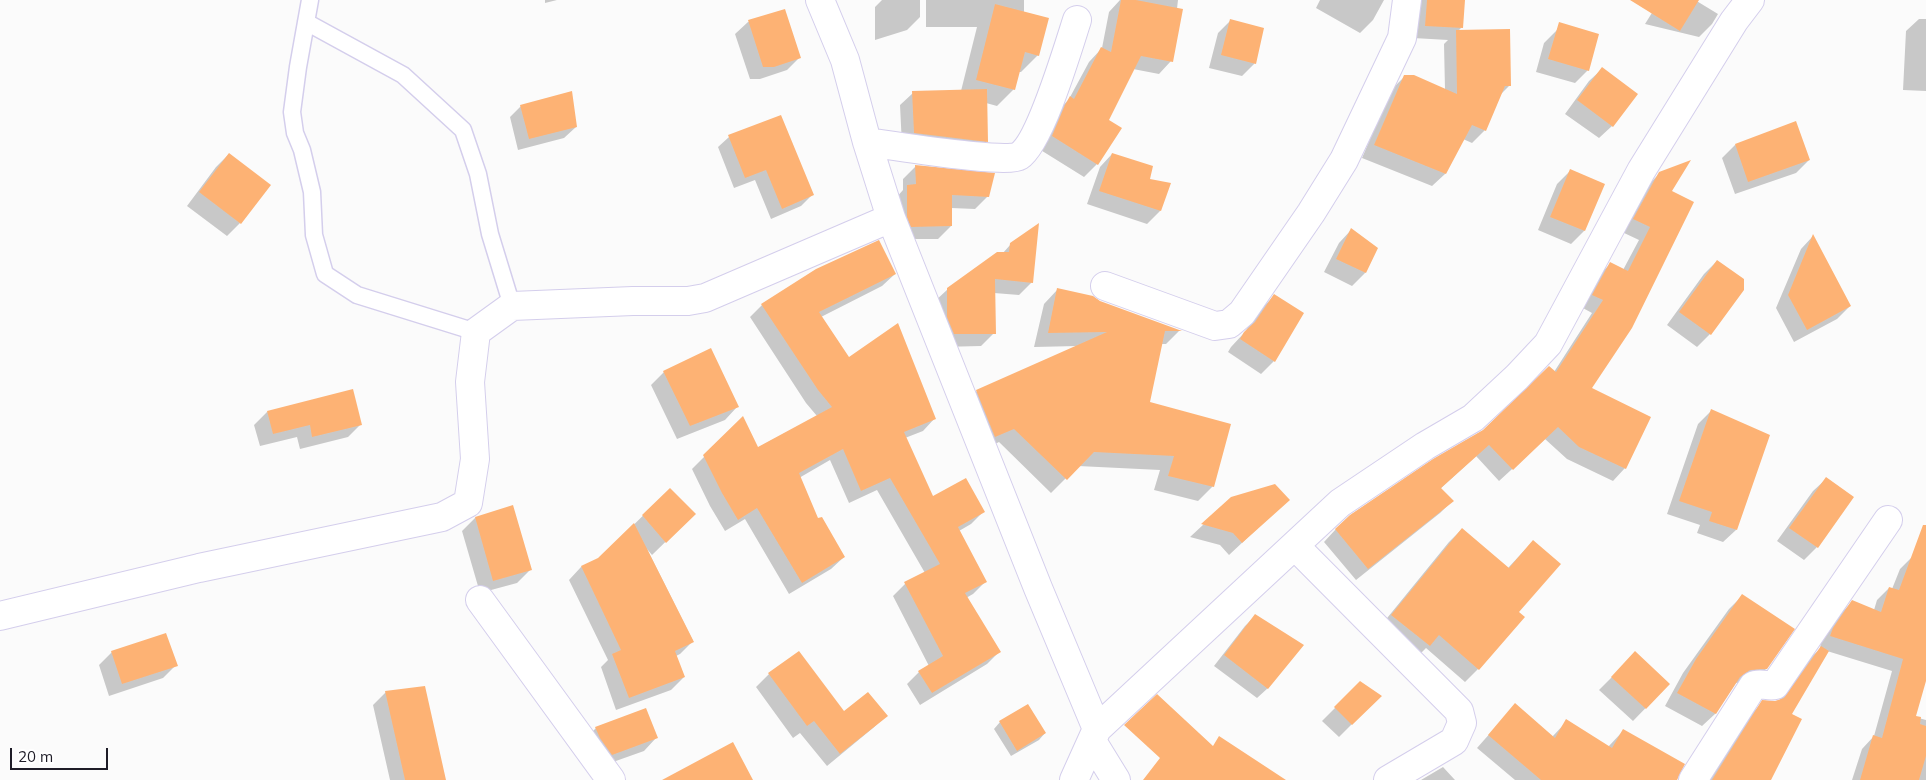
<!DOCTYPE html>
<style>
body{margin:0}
#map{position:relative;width:1926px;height:780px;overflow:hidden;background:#fbfbfb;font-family:Mulish,sans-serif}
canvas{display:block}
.scale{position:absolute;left:10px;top:748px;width:98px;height:22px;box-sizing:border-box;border:2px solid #1e1c27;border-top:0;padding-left:6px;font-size:15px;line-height:18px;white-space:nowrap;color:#1e1c27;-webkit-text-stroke:4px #fff;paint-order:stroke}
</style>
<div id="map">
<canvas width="1926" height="780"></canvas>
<div class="scale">20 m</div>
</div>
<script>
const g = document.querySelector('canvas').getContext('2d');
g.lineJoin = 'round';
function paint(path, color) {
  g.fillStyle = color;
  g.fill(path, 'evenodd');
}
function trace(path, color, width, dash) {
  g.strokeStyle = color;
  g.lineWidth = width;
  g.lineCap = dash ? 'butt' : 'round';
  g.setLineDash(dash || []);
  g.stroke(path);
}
paint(new Path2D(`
 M 545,0 L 557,0 L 545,3 Z
 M 882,0 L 920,0 L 920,17 L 907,30 L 875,40 L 875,7 Z
 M 926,0 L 1024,0 L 1024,13 L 1038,55 L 1021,72 L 1018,72 L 1014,89 L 997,106 L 986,103 L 987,141 L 974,154 L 902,146 L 900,105 L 913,93 L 961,91 L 977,27 L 926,27 Z
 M 1120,0 L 1178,0 L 1171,61 L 1159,74 L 1133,69 L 1107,120 L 1097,164 L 1084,177 L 1039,149 L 1058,111 L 1069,99 L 1089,62 L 1102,48 L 1109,12 Z
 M 1320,0 L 1384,0 L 1373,20 L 1360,33 L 1316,8 Z
 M 1415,0 L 1463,0 L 1462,27 L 1458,31 L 1509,86 L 1500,95 L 1485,130 L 1472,143 L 1463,139 L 1445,174 L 1432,186 L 1362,158 L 1391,90 L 1404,77 L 1445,90 L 1444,44 L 1448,40 L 1413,38 Z
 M 1660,0 L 1695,0 L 1718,14 L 1712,24 L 1699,37 L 1645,24 Z
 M 784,10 L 800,57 L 787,70 L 760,79 L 750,79 L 735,34 L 748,22 Z
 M 1919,19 L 1926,19 L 1926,91 L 1903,90 L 1906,31 Z
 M 1231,20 L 1255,63 L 1242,76 L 1209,68 L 1218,33 Z
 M 1557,30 L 1588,70 L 1575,83 L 1536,72 L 1544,43 Z
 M 1602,69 L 1612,126 L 1599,138 L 1565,114 L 1589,81 Z
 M 521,106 L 576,127 L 564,138 L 518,150 L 510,117 Z
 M 729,137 L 812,195 L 801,206 L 771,219 L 755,180 L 734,188 L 718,147 Z
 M 1735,145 L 1809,160 L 1796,173 L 1735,194 L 1722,158 Z
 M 229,154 L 240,223 L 227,236 L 187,206 L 216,167 Z
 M 1112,154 L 1149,180 L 1169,184 L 1160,211 L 1147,224 L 1087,204 L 1100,167 Z
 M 916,166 L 988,196 L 975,209 L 951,208 L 951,226 L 938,239 L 899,239 L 895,199 L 903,190 L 903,179 Z
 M 1570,171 L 1603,184 L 1584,231 L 1571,244 L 1538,230 L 1557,184 Z
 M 1660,173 L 1670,191 L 1591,389 L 1625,468 L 1613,481 L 1567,459 L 1545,439 L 1499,481 L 1476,456 L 1440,489 L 1452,501 L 1440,513 L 1356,580 L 1324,542 L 1336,529 L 1484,431 L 1554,372 L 1592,313 L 1581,307 L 1598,276 L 1610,264 L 1623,270 L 1639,240 L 1622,232 L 1647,186 Z
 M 1351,230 L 1377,248 L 1365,273 L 1352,286 L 1324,272 L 1339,243 Z
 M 1813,236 L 1850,306 L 1837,319 L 1794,342 L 1776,308 L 1801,249 Z
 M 1011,244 L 1032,282 L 1019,295 L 994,293 L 994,333 L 981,346 L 941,347 L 934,302 L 948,289 L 1002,254 Z
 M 1717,261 L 1710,334 L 1697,347 L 1667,325 L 1704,274 Z
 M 895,274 L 882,286 L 821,317 L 849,359 L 935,418 L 923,431 L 905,438 L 932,498 L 984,511 L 971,524 L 959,531 L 985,582 L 973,594 L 966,598 L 999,652 L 987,664 L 920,705 L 907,684 L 919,672 L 929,666 L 893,596 L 905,584 L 925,573 L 877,490 L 849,503 L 830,460 L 799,478 L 820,525 L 844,557 L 831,569 L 789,594 L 745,519 L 725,531 L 710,506 L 692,469 L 743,418 L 757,448 L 817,416 L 806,403 L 750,317 L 762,305 Z
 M 1058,289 L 1099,302 L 1179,331 L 1166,344 L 1160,344 L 1148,403 L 1213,486 L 1198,501 L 1154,490 L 1160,470 L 1078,466 L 1051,493 L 999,442 L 981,451 L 962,405 L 977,391 L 1078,346 L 1034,347 L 1044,304 Z
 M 1274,296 L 1274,361 L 1261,374 L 1228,352 L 1231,347 L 1244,333 L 1261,309 Z
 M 664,372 L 737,407 L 725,420 L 677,439 L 651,385 Z
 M 1711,411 L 1736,530 L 1723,542 L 1697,533 L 1700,525 L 1667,514 L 1698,424 Z
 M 267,412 L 361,424 L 348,437 L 300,449 L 297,437 L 260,446 L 254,425 Z
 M 1826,479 L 1817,547 L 1804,560 L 1777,541 L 1813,491 Z
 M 670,489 L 694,514 L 652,555 L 647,549 L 693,641 L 680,654 L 676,656 L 684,677 L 671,690 L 616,710 L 601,667 L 608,660 L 569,580 L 581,567 L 599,559 Z
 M 1232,498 L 1288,500 L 1229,555 L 1220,545 L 1190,537 Z
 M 512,507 L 530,570 L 517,583 L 480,593 L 462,531 L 475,518 Z
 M 1462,529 L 1508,568 L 1533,541 L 1517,613 L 1478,669 L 1465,682 L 1426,648 L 1416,658 L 1379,628 L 1449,542 Z
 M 1912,557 L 1926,562 L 1926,676 L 1915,717 L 1926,720 L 1926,780 L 1852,780 L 1862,749 L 1874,736 L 1892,671 L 1827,651 L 1790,714 L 1770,780 L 1708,780 L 1751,714 L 1763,702 L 1775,702 L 1780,700 L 1809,659 L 1820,649 L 1821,642 L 1840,614 L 1852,602 L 1874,610 L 1877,600 L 1889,588 L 1892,589 L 1900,569 Z
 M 1742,596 L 1766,669 L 1753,682 L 1736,683 L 1715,714 L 1702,726 L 1665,706 L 1683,673 L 1729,609 Z
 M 1255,616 L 1268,688 L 1257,698 L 1214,666 L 1245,626 Z
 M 112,652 L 176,665 L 163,678 L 109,696 L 99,665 Z
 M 799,652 L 843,713 L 886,716 L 873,728 L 827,766 L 800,733 L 793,738 L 756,687 L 769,674 Z
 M 1623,666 L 1669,684 L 1633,721 L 1599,690 Z
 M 1360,683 L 1380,696 L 1339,737 L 1322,721 Z
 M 386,692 L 445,780 L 390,780 L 373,705 Z
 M 1515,705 L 1552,737 L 1567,721 L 1608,747 L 1623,731 L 1643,780 L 1515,780 L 1477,748 Z
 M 1000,722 L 1045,733 L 1039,740 L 1011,756 L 994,729 Z
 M 596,728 L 656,738 L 644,751 L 599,767 L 583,741 Z
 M 1443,767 L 1455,780 L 1421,780 Z`), '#0003');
paint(new Path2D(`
 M 1121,0 L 1136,0 L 1183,9 L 1173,62 L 1141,56 L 1109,120 L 1122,128 L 1098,165 L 1052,136 L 1065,105 L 1070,96 L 1074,99 L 1101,47 L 1111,52 Z
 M 1427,0 L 1465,0 L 1463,28 L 1425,26 Z
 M 1630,0 L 1699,0 L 1680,31 Z
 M 995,4 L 1049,18 L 1039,56 L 1025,52 L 1015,90 L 976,80 Z
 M 785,9 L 801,58 L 774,67 L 763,67 L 748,20 Z
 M 1230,19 L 1264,28 L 1256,64 L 1221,55 Z
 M 1559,22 L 1599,34 L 1589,71 L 1548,59 Z
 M 1510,29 L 1511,86 L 1505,86 L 1486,131 L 1472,125 L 1446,174 L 1374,145 L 1404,75 L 1414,75 L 1457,94 L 1456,30 Z
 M 1602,67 L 1638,94 L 1613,127 L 1577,100 Z
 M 987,89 L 988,142 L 914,133 L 912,91 Z
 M 572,91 L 577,127 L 529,139 L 520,105 Z
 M 781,115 L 814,195 L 782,209 L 766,170 L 745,178 L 728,135 Z
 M 1796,121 L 1810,160 L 1748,182 L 1735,144 Z
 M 229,153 L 271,185 L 241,224 L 199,192 Z
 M 1112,153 L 1153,166 L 1150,179 L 1171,183 L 1161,211 L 1099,191 Z
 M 1691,160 L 1672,191 L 1694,202 L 1632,328 L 1592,388 L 1651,417 L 1626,469 L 1579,447 L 1558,427 L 1513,470 L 1489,445 L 1441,488 L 1454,501 L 1368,569 L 1335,529 L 1350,515 L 1433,459 L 1483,430 L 1549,366 L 1556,372 L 1603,300 L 1592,295 L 1610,262 L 1628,271 L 1650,227 L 1633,219 L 1659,172 Z
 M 915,165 L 995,173 L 989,197 L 952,195 L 952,226 L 911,227 L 907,217 L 907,185 L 916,184 Z
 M 1570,169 L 1605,184 L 1585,231 L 1550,217 Z
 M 1039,223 L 1033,283 L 995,279 L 996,334 L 954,334 L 947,317 L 947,288 L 997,252 L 1009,252 L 1010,243 Z
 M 1351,228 L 1378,248 L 1366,273 L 1336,259 Z
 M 1813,234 L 1851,306 L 1807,330 L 1788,295 Z
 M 879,240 L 896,274 L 819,312 L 849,357 L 898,323 L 936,419 L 904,432 L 933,496 L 966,478 L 985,512 L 958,527 L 987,582 L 965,593 L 1001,652 L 932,693 L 918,671 L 943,656 L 904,582 L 940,564 L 890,478 L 861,491 L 843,449 L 799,473 L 818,518 L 822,517 L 845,557 L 802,583 L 757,508 L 738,520 L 722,493 L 703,455 L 743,416 L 758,447 L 832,407 L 818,390 L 761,304 L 816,269 Z
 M 1717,260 L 1744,279 L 1744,290 L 1711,335 L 1679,312 Z
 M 1057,288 L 1093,296 L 1100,301 L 1182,331 L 1165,331 L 1150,402 L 1231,424 L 1214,487 L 1168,476 L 1174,456 L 1094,452 L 1067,480 L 1014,429 L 995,437 L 976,390 L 1107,332 L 1048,333 Z
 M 1274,294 L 1304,313 L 1275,362 L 1240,339 L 1244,332 L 1255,322 Z
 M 711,348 L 739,407 L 690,426 L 663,371 Z
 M 353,389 L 362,425 L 312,437 L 310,425 L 273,434 L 267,411 Z
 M 1711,409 L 1770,435 L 1737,530 L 1709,521 L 1712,512 L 1679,501 Z
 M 1826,477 L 1854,497 L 1818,548 L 1789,528 Z
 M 1275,484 L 1290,500 L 1242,543 L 1233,533 L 1201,524 L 1231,497 Z
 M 670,488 L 696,514 L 666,543 L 642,515 Z
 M 513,505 L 532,570 L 493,581 L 475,517 Z
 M 634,523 L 694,642 L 675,651 L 685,677 L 629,698 L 612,654 L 621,650 L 581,566 L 598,558 Z
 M 1923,525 L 1926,525 L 1926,681 L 1916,716 L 1921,717 L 1920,724 L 1926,726 L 1926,756 L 1919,780 L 1860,780 L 1873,735 L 1882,738 L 1903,659 L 1830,636 L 1833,628 L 1852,600 L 1881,612 L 1889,587 L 1899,590 Z
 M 1462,528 L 1509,568 L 1533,540 L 1561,564 L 1519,612 L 1525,617 L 1479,670 L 1439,635 L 1430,646 L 1391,615 Z
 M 1742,594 L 1795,629 L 1767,669 L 1750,670 L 1740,677 L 1716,714 L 1677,693 L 1696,659 Z
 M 1255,614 L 1304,645 L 1268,689 L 1224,655 Z
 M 166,633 L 178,666 L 122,684 L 111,651 Z
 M 1821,646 L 1829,651 L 1792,714 L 1802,719 L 1771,780 L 1712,780 L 1762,700 L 1775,701 L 1784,698 Z
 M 799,651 L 844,711 L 868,692 L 888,716 L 840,754 L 814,721 L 807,726 L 768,673 Z
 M 1635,651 L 1670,684 L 1646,709 L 1611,677 Z
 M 1360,681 L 1382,696 L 1352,725 L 1334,707 Z
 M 425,686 L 446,780 L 405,780 L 385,691 Z
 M 1157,694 L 1213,746 L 1219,736 L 1286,780 L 1143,780 L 1160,758 L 1124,725 Z
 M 1515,703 L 1555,738 L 1566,719 L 1612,748 L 1623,729 L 1685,764 L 1677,780 L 1541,780 L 1488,735 Z
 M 1028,704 L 1046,733 L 1017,751 L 999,721 Z
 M 646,708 L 658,738 L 612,755 L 600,738 L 595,727 Z
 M 733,742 L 753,780 L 662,780 Z`), '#fdb274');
const lane = new Path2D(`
 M 310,0 L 298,67 L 292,112 L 295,133 L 302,150 L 312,192 L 314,235 L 325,274 L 357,295 L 476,332
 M 306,22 L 403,75 L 463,130 L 478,174 L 490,234 L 512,306`);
const street = new Path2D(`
 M 820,0 L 845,60 L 867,142 L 891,218 L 1038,588 L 1097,729
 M 867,142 C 889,145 1007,164 1019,156 C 1040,143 1068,48 1077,20
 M 1105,286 L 1215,326 L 1229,324 L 1242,313 L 1311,213 L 1344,160 L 1402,38 L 1407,0
 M 1295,546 L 1459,711 L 1462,723 L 1454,741 L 1388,780
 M 480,600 L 611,780
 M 0,616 L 199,568 L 442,517 L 468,503 L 475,459 L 470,382 L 476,332 L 512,306 L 633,301 L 688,301 L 705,298 L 891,218
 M 1092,741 L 1116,780
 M 1074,780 L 1097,729 L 1340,503 L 1425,446 L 1473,418 L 1517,377 L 1548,344 L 1641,171 L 1734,21 L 1750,0
 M 1693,780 L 1753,686 C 1760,682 1768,687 1775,685 L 1888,520`);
trace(lane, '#d4ceec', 19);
trace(street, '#d4ceec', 30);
trace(lane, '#fff', 16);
trace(street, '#fff', 28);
</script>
